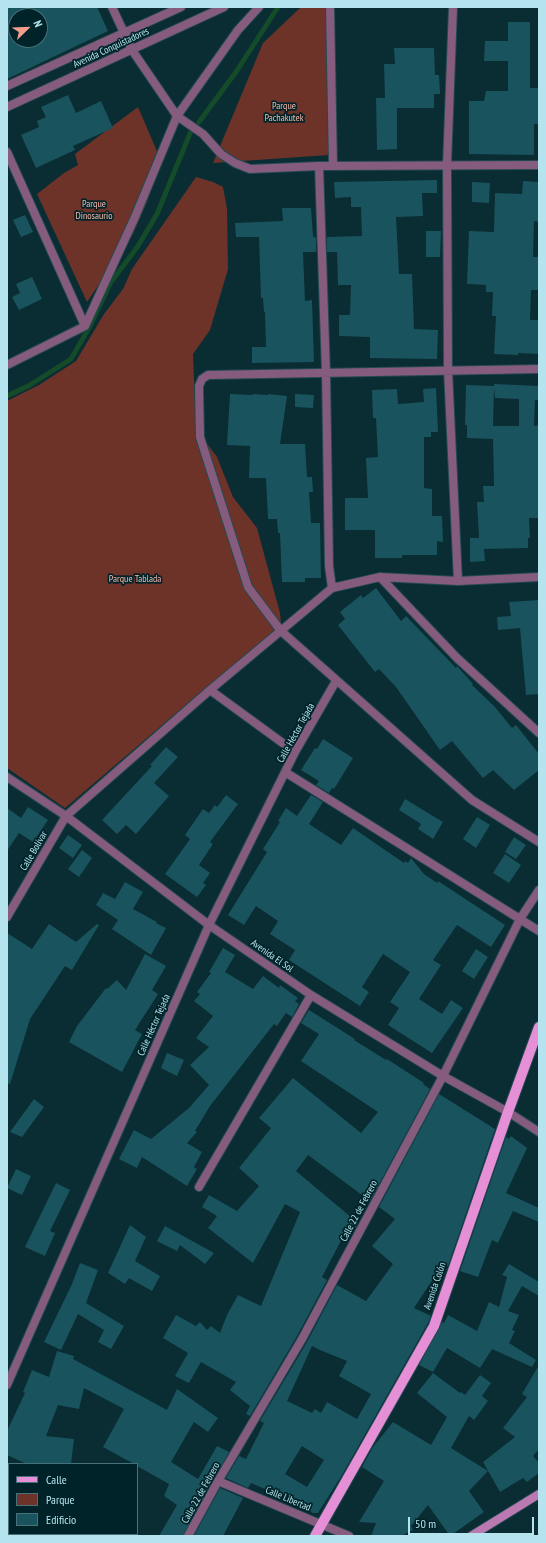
<!DOCTYPE html>
<meta charset="utf-8">
<style>
body{margin:0}
#map{position:relative;width:546px;height:1543px;overflow:hidden;background:#0a2c33;font-family:"PT Sans Narrow",sans-serif}
canvas{display:block}
.frame{position:absolute;inset:0;border:8px solid #b5e4ee;pointer-events:none}
.legend{position:absolute;left:8px;top:1463px;width:130px;height:72px;box-sizing:border-box;background:#002329;border:1px solid #487078;margin:0;padding:5px 7px;list-style:none;font-size:12px;color:#b5e4ee}
.legend li{display:flex;align-items:center;gap:8px;height:20px}
.legend b{width:20px;border:1px solid #487078}
.north{position:absolute;left:8px;top:8px;width:40px;height:40px;box-sizing:border-box;background:#002329;border:1px solid #487078;border-radius:50%;rotate:67deg;font-size:11px;font-weight:700;line-height:16px;text-align:center;color:#b5e4ee}
.north::after{content:'';display:block;margin:auto;width:14px;height:18px;background:#f49d8b;clip-path:polygon(50% 0,100% 100%,50% 72%,0 100%)}
.scale{position:absolute;left:408px;top:1517px;width:126px;height:18px;box-sizing:border-box;border:2px solid #b5e4ee;border-top:0;padding-left:5px;font-size:12px;line-height:14px;white-space:nowrap;color:#b5e4ee;-webkit-text-stroke:3px #002329;paint-order:stroke}
</style>
<div id="map">
<canvas width="546" height="1543"></canvas>
<div class="frame"></div>
<ul class="legend">
<li><b style="height:5px;background:#e48fd6"></b>Calle</li>
<li><b style="height:11px;background:#6e3328"></b>Parque</li>
<li><b style="height:11px;background:#19535e"></b>Edificio</li>
</ul>
<div class="north">N</div>
<div class="scale">50 m</div>
</div>
<script>
const g = document.querySelector('canvas').getContext('2d');
g.lineJoin = 'round';
function paint(path, color) {
  g.fillStyle = color;
  g.fill(path, 'evenodd');
}
function trace(path, color, width, dash) {
  g.strokeStyle = color;
  g.lineWidth = width;
  g.lineCap = dash ? 'butt' : 'round';
  g.setLineDash(dash || []);
  g.stroke(path);
}
function drawText(font, color, halo, rows, align = 'center') {
  g.font = font + ' "PT Sans Narrow",sans-serif';
  g.lineWidth = 3.5;
  g.setLineDash([]);
  g.textBaseline = 'middle';
  g.strokeStyle = halo;
  g.fillStyle = color;
  for (const [text, x, y, turn = 0] of rows) {
    g.save();
    g.translate(x, y);
    g.rotate((+turn || 0) * Math.PI / 180);
    g.textAlign = isNaN(turn) ? turn : align;
    if (halo) g.strokeText(text, 0, 0);
    g.fillText(text, 0, 0);
    g.restore();
  }
}
paint(new Path2D(`
 M 301,7 L 331,7 L 329,155 L 213,163 L 263,43 Z
 M 138,107 L 159,156 L 154,180 L 147,202 L 133,234 L 87,302 L 37,194 L 64,173 L 78,165 L 75,154 Z
 M 196,177 L 213,182 L 223,187 L 227,209 L 228,269 L 210,330 L 193,354 L 196,429 L 217,457 L 233,497 L 257,528 L 280,613 L 282,635 L 209,685 L 65,808 L 7,768 L 7,401 L 39,385 L 76,361 L 104,314 L 123,289 L 132,269 Z`), '#6e3328');
trace(new Path2D(`
 M 199,122 L 236,72 L 278,7
 M 7,396 L 30,385 L 71,359 L 90,326 L 111,282 L 138,246 L 157,214 L 191,131`), '#144b29', 5);
paint(new Path2D(`
 M 7,7 L 97,7 L 108,31 L 7,79 ZM 16,16 L 40,16 L 40,40 L 16,40 Z
 M 508,22 L 530,22 L 530,88 L 539,88 L 539,124 L 534,124 L 534,155 L 469,154 L 469,101 L 484,101 L 486,91 L 508,91 L 508,61 L 484,61 L 485,41 L 508,41 Z
 M 394,48 L 434,48 L 435,75 L 439,75 L 440,94 L 434,94 L 434,108 L 397,108 L 397,149 L 377,150 L 376,98 L 385,98 L 384,64 L 395,64 Z
 M 68,95 L 76,113 L 101,101 L 113,128 L 73,146 L 75,150 L 36,168 L 21,135 L 39,127 L 37,121 L 46,117 L 41,107 Z
 M 437,180 L 437,193 L 422,193 L 423,216 L 396,217 L 399,274 L 412,274 L 414,329 L 438,330 L 437,359 L 370,358 L 370,337 L 339,336 L 339,315 L 350,315 L 351,285 L 338,285 L 337,252 L 327,252 L 327,237 L 362,236 L 361,207 L 351,207 L 351,197 L 335,198 L 334,182 Z
 M 523,181 L 539,182 L 539,222 L 534,221 L 533,257 L 539,257 L 539,290 L 531,290 L 530,320 L 539,320 L 539,354 L 518,353 L 518,355 L 494,354 L 496,316 L 492,316 L 493,292 L 486,292 L 486,285 L 467,284 L 469,231 L 494,232 L 495,193 L 522,194 Z
 M 472,182 L 490,183 L 489,203 L 472,202 Z
 M 282,208 L 311,208 L 313,236 L 316,238 L 316,252 L 303,252 L 305,301 L 312,300 L 314,362 L 252,363 L 252,347 L 266,347 L 265,312 L 264,312 L 263,298 L 261,298 L 259,237 L 236,237 L 235,223 L 283,221 Z
 M 25,215 L 33,232 L 21,237 L 13,220 Z
 M 426,231 L 441,231 L 440,257 L 426,257 Z
 M 32,277 L 42,299 L 19,310 L 12,297 L 20,293 L 16,284 Z
 M 494,384 L 539,386 L 539,400 L 535,400 L 534,426 L 539,425 L 539,518 L 529,518 L 530,538 L 528,538 L 528,548 L 484,549 L 485,561 L 470,562 L 470,538 L 479,538 L 477,502 L 484,502 L 483,486 L 494,486 L 493,439 L 467,438 L 467,425 L 465,425 L 466,385 L 494,386 ZM 494,387 L 495,398 L 519,399 L 519,426 L 493,426 Z
 M 436,388 L 438,432 L 431,432 L 431,437 L 424,437 L 424,488 L 432,489 L 432,516 L 442,516 L 443,542 L 437,541 L 437,555 L 402,555 L 402,558 L 375,558 L 375,530 L 345,530 L 345,498 L 368,498 L 366,458 L 378,457 L 376,418 L 373,418 L 372,390 L 397,389 L 398,404 L 424,402 L 423,389 Z
 M 230,394 L 252,395 L 253,394 L 268,395 L 268,394 L 287,396 L 280,444 L 305,444 L 307,477 L 312,477 L 313,492 L 309,492 L 311,523 L 320,523 L 321,578 L 305,578 L 305,582 L 282,582 L 280,533 L 278,533 L 277,519 L 268,519 L 266,478 L 249,478 L 250,446 L 227,445 Z
 M 295,394 L 314,395 L 313,408 L 295,407 Z
 M 376,588 L 401,621 L 406,616 L 456,668 L 457,666 L 473,684 L 472,685 L 495,707 L 512,728 L 516,725 L 539,754 L 539,770 L 514,790 L 493,770 L 483,778 L 452,741 L 440,750 L 396,687 L 379,669 L 375,672 L 338,625 L 345,619 L 340,612 L 361,595 L 363,598 Z
 M 539,600 L 539,694 L 526,695 L 520,628 L 498,630 L 497,617 L 511,616 L 509,602 Z
 M 323,739 L 353,758 L 334,789 L 332,788 L 329,793 L 316,785 L 319,781 L 301,770 L 315,748 L 317,749 Z
 M 166,747 L 178,757 L 154,783 L 169,796 L 136,834 L 126,825 L 117,834 L 102,820 L 152,766 L 150,765 Z
 M 226,795 L 238,804 L 210,842 L 213,844 L 199,865 L 210,873 L 203,883 L 206,885 L 197,897 L 165,874 L 190,839 L 185,835 L 203,809 L 209,813 L 215,805 L 217,807 Z
 M 311,795 L 323,802 L 309,824 L 341,845 L 353,828 L 404,863 L 405,861 L 408,863 L 411,858 L 424,874 L 437,883 L 438,881 L 505,925 L 491,947 L 457,925 L 433,960 L 441,965 L 419,999 L 442,1014 L 451,1000 L 463,1008 L 432,1053 L 388,1025 L 399,1008 L 390,1002 L 410,972 L 383,954 L 362,987 L 369,992 L 360,1006 L 289,960 L 295,950 L 270,934 L 278,921 L 256,906 L 244,925 L 228,915 L 267,852 L 263,849 L 280,822 L 278,821 L 286,808 L 297,816 Z
 M 405,799 L 443,822 L 433,839 L 418,829 L 421,824 L 399,810 Z
 M 28,807 L 48,820 L 33,842 L 19,833 L 7,851 L 7,808 L 21,818 Z
 M 477,817 L 490,825 L 476,848 L 463,839 Z
 M 68,835 L 82,845 L 73,858 L 59,848 Z
 M 514,837 L 526,845 L 516,859 L 505,852 Z
 M 82,850 L 92,858 L 79,877 L 68,869 Z
 M 505,854 L 521,865 L 509,883 L 493,873 Z
 M 125,882 L 143,892 L 133,909 L 157,922 L 156,923 L 166,928 L 151,955 L 112,929 L 118,920 L 96,905 L 103,893 L 115,899 Z
 M 49,924 L 76,942 L 97,924 L 99,925 L 72,970 L 65,966 L 30,1019 L 10,1084 L 7,1083 L 7,933 L 32,949 Z
 M 223,948 L 235,955 L 225,972 L 253,989 L 263,976 L 279,988 L 280,985 L 298,998 L 295,1001 L 299,1004 L 292,1017 L 286,1013 L 277,1026 L 274,1024 L 210,1106 L 195,1131 L 197,1132 L 187,1143 L 202,1152 L 194,1167 L 197,1169 L 187,1186 L 142,1157 L 137,1168 L 119,1159 L 134,1130 L 151,1139 L 189,1108 L 209,1085 L 190,1065 L 209,1047 L 196,1038 L 213,1016 L 194,1001 L 200,994 L 197,992 L 211,973 L 209,972 Z
 M 476,949 L 488,957 L 474,979 L 462,971 Z
 M 145,954 L 166,966 L 152,990 L 158,994 L 135,1030 L 142,1034 L 122,1072 L 69,1042 L 77,1026 L 106,988 L 107,989 L 117,980 L 126,990 Z
 M 309,1010 L 355,1039 L 354,1040 L 386,1060 L 387,1059 L 424,1083 L 423,1084 L 430,1089 L 370,1201 L 308,1155 L 296,1171 L 358,1223 L 351,1235 L 346,1231 L 322,1277 L 327,1280 L 297,1336 L 250,1416 L 246,1414 L 250,1406 L 230,1390 L 236,1382 L 201,1362 L 189,1383 L 175,1376 L 188,1353 L 163,1338 L 176,1315 L 196,1326 L 200,1322 L 207,1330 L 211,1326 L 220,1333 L 227,1315 L 238,1295 L 261,1306 L 300,1212 L 285,1204 L 253,1263 L 208,1228 L 217,1216 L 202,1207 L 209,1195 L 237,1211 L 259,1186 L 239,1168 L 271,1128 L 259,1118 L 293,1078 L 361,1133 L 378,1112 L 301,1061 L 319,1034 L 301,1023 Z
 M 167,1053 L 184,1060 L 177,1076 L 161,1068 Z
 M 439,1094 L 495,1129 L 448,1266 L 442,1264 L 437,1277 L 435,1276 L 414,1308 L 431,1316 L 428,1323 L 342,1475 L 318,1513 L 313,1513 L 282,1493 L 281,1496 L 251,1483 L 248,1488 L 226,1478 L 239,1456 L 246,1459 L 264,1423 L 260,1421 L 307,1342 L 337,1285 L 366,1301 L 393,1264 L 372,1246 L 395,1219 L 379,1207 ZM 312,1346 L 320,1350 L 347,1361 L 339,1376 L 371,1394 L 357,1419 L 327,1402 L 321,1413 L 315,1409 L 312,1413 L 287,1401 ZM 302,1446 L 324,1460 L 307,1487 L 285,1474 Z
 M 34,1099 L 44,1107 L 22,1137 L 10,1132 Z
 M 511,1136 L 527,1148 L 506,1193 L 539,1208 L 539,1222 L 513,1211 L 498,1243 L 492,1240 L 478,1277 L 460,1271 L 506,1137 L 509,1139 Z
 M 16,1169 L 31,1176 L 22,1195 L 7,1188 Z
 M 56,1183 L 70,1190 L 50,1231 L 55,1233 L 45,1256 L 25,1247 Z
 M 130,1225 L 146,1237 L 135,1261 L 160,1276 L 152,1291 L 129,1278 L 125,1284 L 108,1273 Z
 M 165,1226 L 176,1232 L 214,1253 L 205,1264 L 180,1245 L 177,1251 L 157,1241 Z
 M 80,1263 L 98,1270 L 86,1303 L 124,1326 L 111,1349 L 98,1342 L 104,1330 L 78,1314 L 61,1350 L 44,1342 L 72,1284 Z
 M 509,1264 L 539,1282 L 539,1296 L 522,1286 L 508,1311 L 519,1315 L 512,1330 L 515,1331 L 509,1343 L 536,1360 L 532,1367 L 492,1349 L 480,1368 L 447,1348 L 433,1372 L 419,1365 L 442,1322 L 444,1323 L 448,1315 L 477,1331 L 489,1302 L 499,1307 L 507,1277 L 502,1275 Z
 M 57,1351 L 74,1356 L 73,1359 L 167,1410 L 177,1389 L 218,1418 L 208,1432 L 194,1422 L 171,1462 L 198,1479 L 217,1446 L 229,1452 L 183,1536 L 159,1536 L 177,1505 L 164,1496 L 169,1484 L 137,1466 L 137,1464 L 134,1464 L 103,1447 L 124,1409 L 84,1388 L 79,1409 L 58,1405 L 46,1436 L 74,1439 L 71,1464 L 27,1464 L 7,1455 L 7,1431 L 25,1393 L 23,1392 L 32,1370 L 49,1377 Z
 M 539,1365 L 539,1449 L 533,1456 L 539,1463 L 539,1473 L 527,1482 L 523,1478 L 500,1492 L 483,1462 L 515,1437 L 503,1428 L 527,1397 L 522,1394 Z
 M 433,1373 L 460,1393 L 461,1392 L 465,1395 L 480,1375 L 491,1383 L 482,1396 L 488,1401 L 474,1420 L 469,1416 L 451,1448 L 488,1471 L 469,1491 L 484,1512 L 450,1536 L 428,1505 L 411,1526 L 413,1530 L 401,1536 L 371,1536 L 376,1523 L 359,1522 L 384,1481 L 362,1467 L 373,1447 L 393,1422 L 431,1445 L 447,1417 L 417,1393 Z
 M 220,1488 L 243,1498 L 223,1536 L 194,1536 Z`), '#19535e');
const street = new Path2D(`
 M 112,7 L 132,50 L 177,116 L 203,134 L 221,154 L 235,163 L 250,169 L 319,166 L 539,165
 M 330,7 L 333,166
 M 453,7 L 447,165 L 448,370 L 458,581
 M 7,86 L 181,7
 M 7,107 L 224,7
 M 7,152 L 85,326
 M 319,166 L 326,373 L 329,566 L 332,588
 M 7,365 L 85,326 L 135,217 L 177,116 L 238,30 L 259,7
 M 539,369 L 208,375 L 202,379 L 199,386 L 200,437 L 248,587 L 281,631 L 472,800 L 539,842
 M 380,577 L 457,658 L 539,733
 M 210,690 L 295,752
 M 285,772 L 539,931
 M 7,777 L 66,816 L 209,925 L 311,995 L 443,1076 L 508,1112 L 539,1132
 M 7,917 L 66,816 L 210,690 L 332,588 L 380,577 L 458,581 L 539,577
 M 199,1187 L 311,995
 M 7,1385 L 209,925 L 295,752 L 336,681
 M 218,1481 L 349,1536
 M 188,1536 L 218,1481 L 302,1339 L 443,1076 L 520,919 L 539,890`);
const secondary = new Path2D(`
 M 471,1536 L 539,1494`);
const primary = new Path2D(`
 M 315,1536 L 434,1326 L 508,1112 L 539,1027`);
trace(street, '#254951', 10);
trace(secondary, '#254951', 10);
trace(primary, '#254951', 12);
trace(street, '#855c7e', 8);
trace(secondary, '#ba79b0', 8);
trace(primary, '#e48fd6', 10);
drawText('10px', '#b5e4ee', '#002329', [
 ["Avenida Conquistadores",111,48,-25],
 ["Calle Héctor Tejada",296,733,-61],
 ["Calle Bolívar",34,851,-60],
 ["Avenida El Sol",272,956,35],
 ["Calle Héctor Tejada",154,1025,-66],
 ["Calle 22 de Febrero",359,1211,-62],
 ["Avenida Colón",435,1286,-71],
 ["Calle 22 de Febrero",201,1493,-61],
 ["Calle Libertad",288,1499,23]
]);
drawText('10px', '#f9b8a9', '#002329', [
 ["Parque",284,106],
 ["Pachakutek",284,118],
 ["Parque",94,204],
 ["Dinosaurio",94,216],
 ["Parque Tablada",135,579]
]);
</script>
